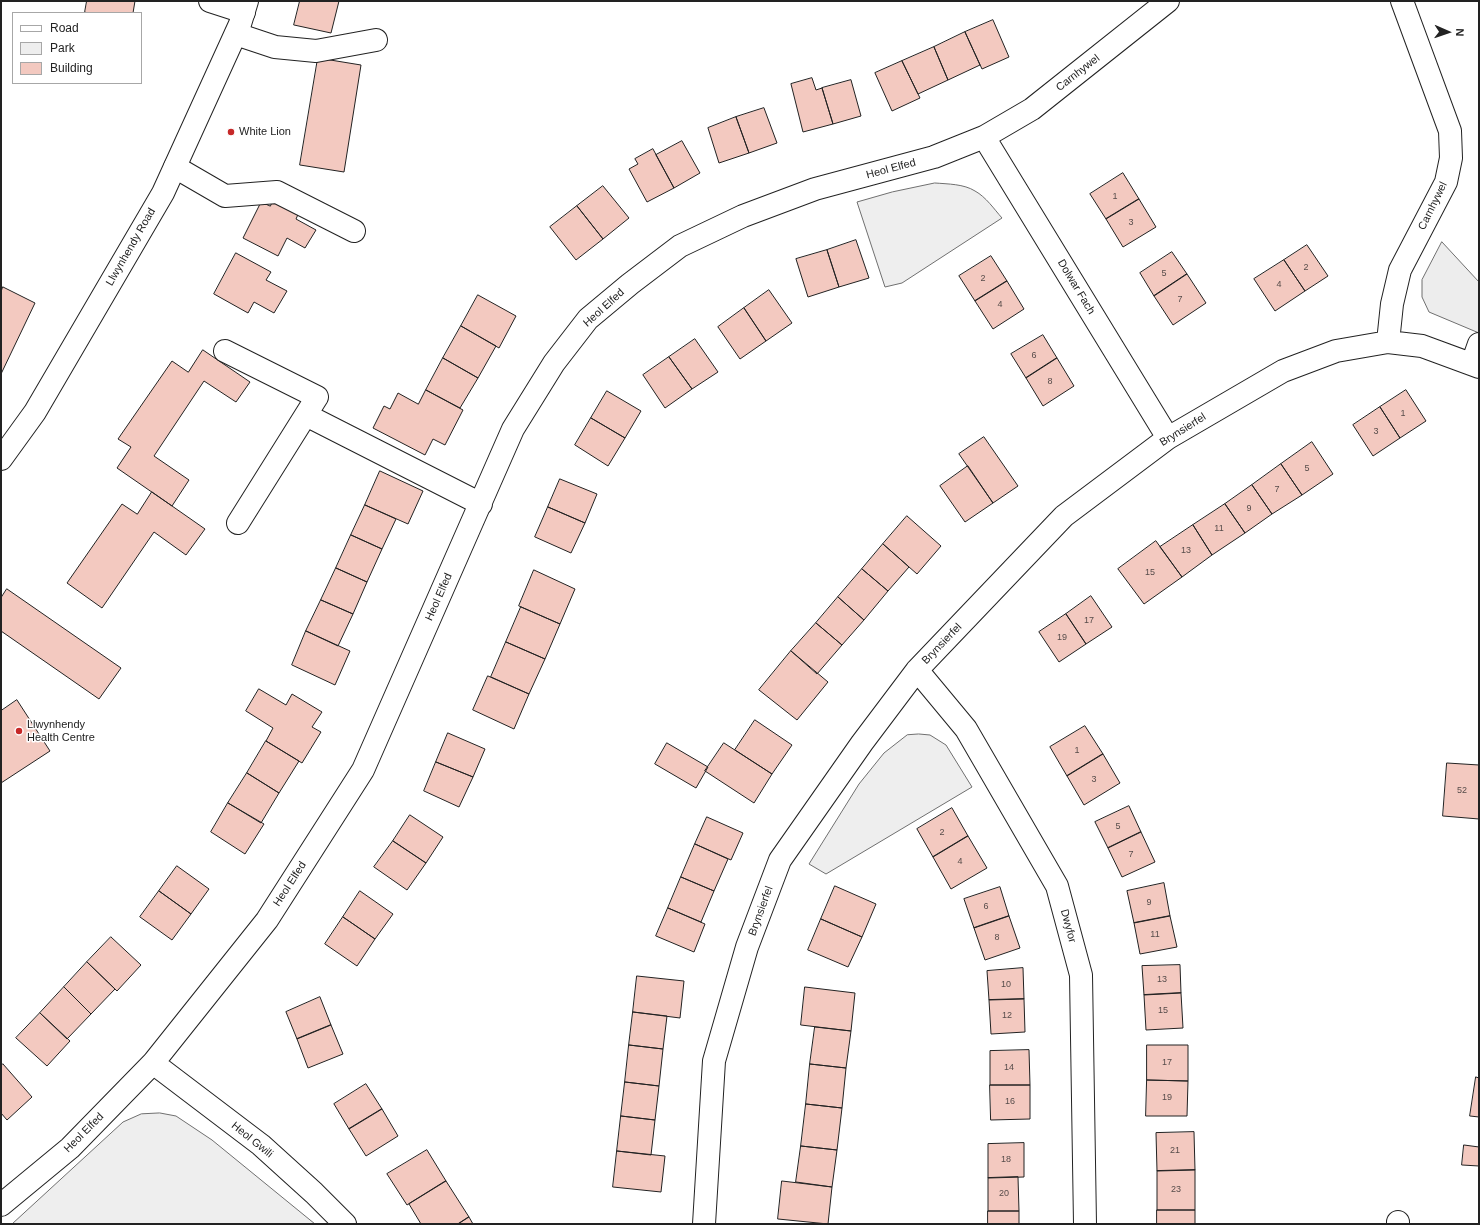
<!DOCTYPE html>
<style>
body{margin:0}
#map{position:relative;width:1480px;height:1225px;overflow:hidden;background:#fff;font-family:Helvetica,sans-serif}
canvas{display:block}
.frame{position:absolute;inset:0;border:2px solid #222;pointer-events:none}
.legend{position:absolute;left:12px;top:12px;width:130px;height:72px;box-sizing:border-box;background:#fff;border:1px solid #a7a7a7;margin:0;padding:5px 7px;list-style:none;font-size:12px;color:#222}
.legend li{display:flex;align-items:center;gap:8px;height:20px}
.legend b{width:20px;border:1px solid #a7a7a7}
.north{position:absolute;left:1428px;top:12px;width:40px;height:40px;-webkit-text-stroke:3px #fff;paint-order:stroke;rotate:92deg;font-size:11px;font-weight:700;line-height:16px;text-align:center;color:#222}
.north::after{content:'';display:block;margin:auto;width:14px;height:18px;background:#222;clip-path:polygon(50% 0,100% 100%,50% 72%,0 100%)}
</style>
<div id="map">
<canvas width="1480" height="1225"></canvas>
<div class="frame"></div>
<ul class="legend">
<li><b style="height:5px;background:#fff"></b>Road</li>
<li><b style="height:11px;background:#eee"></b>Park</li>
<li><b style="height:11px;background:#f3c9c0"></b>Building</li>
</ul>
<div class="north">N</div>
</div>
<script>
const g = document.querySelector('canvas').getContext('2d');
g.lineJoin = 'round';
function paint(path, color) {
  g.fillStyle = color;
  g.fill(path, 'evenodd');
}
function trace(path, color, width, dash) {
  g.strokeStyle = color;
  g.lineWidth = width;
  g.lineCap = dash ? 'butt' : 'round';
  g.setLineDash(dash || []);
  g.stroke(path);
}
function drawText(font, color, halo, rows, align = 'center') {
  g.font = font + ' Helvetica,sans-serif';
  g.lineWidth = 3;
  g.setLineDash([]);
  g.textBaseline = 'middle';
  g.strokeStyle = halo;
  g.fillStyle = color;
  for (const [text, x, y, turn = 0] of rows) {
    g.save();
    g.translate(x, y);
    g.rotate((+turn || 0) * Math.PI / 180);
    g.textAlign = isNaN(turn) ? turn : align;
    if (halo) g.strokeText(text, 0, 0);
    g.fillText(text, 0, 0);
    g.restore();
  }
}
const green = new Path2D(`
 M 935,183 C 948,184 964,184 975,191 C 986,197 994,209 1002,218 L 902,283 L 885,287 L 857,202 L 892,192 Z
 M 919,734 L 930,735 L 946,745 L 972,787 L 826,874 L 809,864 L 859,784 L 884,753 L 907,735 Z
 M 160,1113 L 176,1116 L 212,1140 L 315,1224 L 12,1224 L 123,1122 L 141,1114 Z`);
paint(green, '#eee');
trace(green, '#6f6f6f', 1);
const parking = new Path2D(`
 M 1442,242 L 1479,282 L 1479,333 L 1429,312 L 1422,297 L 1422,280 Z`);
paint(parking, '#ededed');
trace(parking, '#6f6f6f', 1);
const building = new Path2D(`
 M 87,1 L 135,1 L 133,13 L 87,13 L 85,12 Z
 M 300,1 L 339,1 L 331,33 L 294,25 Z
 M 993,20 L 1009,57 L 982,69 L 965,32 Z
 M 965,32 L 980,65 L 948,80 L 934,47 Z
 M 934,47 L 948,80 L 918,94 L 902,61 Z
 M 318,58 L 361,65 L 344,172 L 300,165 Z
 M 902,61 L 920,98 L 892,111 L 875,73 Z
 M 812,78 L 816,90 L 822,88 L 833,124 L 803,132 L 791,84 Z
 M 851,80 L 861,116 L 833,124 L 822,88 Z
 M 764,108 L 777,143 L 749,153 L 736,117 Z
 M 736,117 L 749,153 L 719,163 L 708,128 Z
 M 682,141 L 700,173 L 674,188 L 656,155 Z
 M 653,149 L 674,188 L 647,202 L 629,169 L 638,164 L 635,159 Z
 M 1123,173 L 1139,199 L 1106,219 L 1090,194 Z
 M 603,186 L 629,218 L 603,239 L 577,206 Z
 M 275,197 L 300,210 L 296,219 L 316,230 L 305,248 L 287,238 L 278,256 L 243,238 L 261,202 L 270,206 Z
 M 1139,199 L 1156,227 L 1123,247 L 1106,219 Z
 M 577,206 L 603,239 L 576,260 L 550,227 Z
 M 856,240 L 869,278 L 839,287 L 827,250 Z
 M 1307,245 L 1328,276 L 1305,291 L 1284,260 Z
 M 827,250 L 839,287 L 808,297 L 796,259 Z
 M 1172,252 L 1187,274 L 1154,296 L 1140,273 Z
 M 236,253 L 271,272 L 266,280 L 287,291 L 274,313 L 254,302 L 248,313 L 214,294 Z
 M 991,256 L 1007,281 L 975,301 L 959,276 Z
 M 1284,260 L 1305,291 L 1275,311 L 1254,279 Z
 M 1187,274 L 1206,303 L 1173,325 L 1154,296 Z
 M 1007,281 L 1024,309 L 993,329 L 975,301 Z
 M 3,287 L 35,303 L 1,374 L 1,292 Z
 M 769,290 L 792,323 L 766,341 L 744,308 Z
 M 478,295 L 516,316 L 499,348 L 461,326 Z
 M 744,308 L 766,341 L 740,359 L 718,327 Z
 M 461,326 L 496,346 L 478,378 L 443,358 Z
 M 1043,335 L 1057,358 L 1026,378 L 1011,354 Z
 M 695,339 L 718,372 L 692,389 L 669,357 Z
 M 203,350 L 250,382 L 236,402 L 204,381 L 154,456 L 189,480 L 172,506 L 117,468 L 131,447 L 118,439 L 172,361 L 188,372 Z
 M 669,357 L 692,389 L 665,408 L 643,375 Z
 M 443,358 L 478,378 L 460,408 L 426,390 Z
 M 1057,358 L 1074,386 L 1043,406 L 1026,378 Z
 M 426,390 L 463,410 L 445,445 L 433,439 L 425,455 L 373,428 L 384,406 L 390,409 L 398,393 L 418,404 Z
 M 1406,390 L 1426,421 L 1400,438 L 1380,407 Z
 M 607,391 L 641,411 L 625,438 L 591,418 Z
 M 1380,407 L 1400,438 L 1373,456 L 1353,425 Z
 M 591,418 L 625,438 L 608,466 L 575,445 Z
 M 984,437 L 1018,486 L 993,503 L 959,454 Z
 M 1312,442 L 1333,474 L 1302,495 L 1281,464 Z
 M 1281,464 L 1302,495 L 1272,514 L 1252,485 Z
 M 968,466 L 993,503 L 965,522 L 940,486 Z
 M 380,471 L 423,491 L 408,524 L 365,505 Z
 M 560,479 L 597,494 L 585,523 L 548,507 Z
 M 1252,485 L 1272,514 L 1245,533 L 1225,504 Z
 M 152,492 L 205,529 L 186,555 L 154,532 L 102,608 L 67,583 L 122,504 L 137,514 Z
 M 1225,504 L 1245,533 L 1212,555 L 1193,525 Z
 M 365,505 L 396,519 L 382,549 L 351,535 Z
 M 548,507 L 585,523 L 571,553 L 535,537 Z
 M 907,516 L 941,546 L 917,574 L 883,544 Z
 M 1193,525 L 1212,555 L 1182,577 L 1160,547 Z
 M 351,535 L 382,549 L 367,582 L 336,568 Z
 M 1156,541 L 1182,577 L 1144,604 L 1118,569 Z
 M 883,544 L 909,567 L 888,591 L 862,569 Z
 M 336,568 L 367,582 L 353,614 L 321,600 Z
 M 862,569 L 888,591 L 864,620 L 838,597 Z
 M 534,570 L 575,589 L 560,624 L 519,606 Z
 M 7,589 L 121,668 L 99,699 L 1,631 L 1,598 Z
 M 1091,596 L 1112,627 L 1086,644 L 1066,614 Z
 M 838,597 L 864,620 L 842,645 L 816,623 Z
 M 321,600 L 353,614 L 338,646 L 306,631 Z
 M 521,607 L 560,624 L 545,659 L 506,642 Z
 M 1066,614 L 1086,644 L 1059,662 L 1039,632 Z
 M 816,623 L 842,645 L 817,674 L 791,651 Z
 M 306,631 L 350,651 L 335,685 L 292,665 Z
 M 506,642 L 545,659 L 529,694 L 491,677 Z
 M 791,651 L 828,682 L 797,720 L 759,690 Z
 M 488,676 L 529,694 L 514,729 L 473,710 Z
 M 259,689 L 286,705 L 292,694 L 322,712 L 312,727 L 321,732 L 302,763 L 266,741 L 273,728 L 246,711 Z
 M 17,700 L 50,751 L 1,783 L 1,711 Z
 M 755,720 L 792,745 L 772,774 L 735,750 Z
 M 1085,726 L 1103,754 L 1067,776 L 1050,747 Z
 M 448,733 L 485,749 L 473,777 L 436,762 Z
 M 266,741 L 299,761 L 279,793 L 247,773 Z
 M 667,743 L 708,767 L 696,788 L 655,764 Z
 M 724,743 L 772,774 L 754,803 L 705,771 Z
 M 1103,754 L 1120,783 L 1084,805 L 1067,776 Z
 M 436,762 L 473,777 L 459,807 L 424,791 Z
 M 1447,763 L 1479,765 L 1479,819 L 1443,816 Z
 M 247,773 L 279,793 L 261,823 L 228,803 Z
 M 228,803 L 264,824 L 245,854 L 211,832 Z
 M 1129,806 L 1141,832 L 1108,848 L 1095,822 Z
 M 952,808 L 968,836 L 933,857 L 917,829 Z
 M 410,815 L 443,837 L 426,863 L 393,841 Z
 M 707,817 L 743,833 L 731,860 L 695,844 Z
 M 1141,832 L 1155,862 L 1122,877 L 1108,848 Z
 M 968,836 L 987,868 L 951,889 L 933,857 Z
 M 393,841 L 426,863 L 407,890 L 374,867 Z
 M 695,844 L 728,859 L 714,891 L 681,877 Z
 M 177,866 L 209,889 L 191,914 L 159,891 Z
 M 681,877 L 714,891 L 701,922 L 668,908 Z
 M 1164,883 L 1170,916 L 1134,923 L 1127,891 Z
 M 835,886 L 876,904 L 862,937 L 821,919 Z
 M 1000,887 L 1009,916 L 974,928 L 964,899 Z
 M 159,891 L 191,914 L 172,940 L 140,917 Z
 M 360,891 L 393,914 L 375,939 L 343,917 Z
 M 668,908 L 705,924 L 694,952 L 656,936 Z
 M 1009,916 L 1020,948 L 985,960 L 974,928 Z
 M 1170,916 L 1177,947 L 1140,954 L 1134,923 Z
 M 343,917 L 375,939 L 357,966 L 325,944 Z
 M 821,919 L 862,937 L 848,967 L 808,950 Z
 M 111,937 L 141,965 L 117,991 L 87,962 Z
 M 87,962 L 115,989 L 91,1014 L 64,987 Z
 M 1180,965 L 1181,993 L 1144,995 L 1142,966 Z
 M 1023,968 L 1024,999 L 989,1000 L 987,971 Z
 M 637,976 L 684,981 L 680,1018 L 633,1012 Z
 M 64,987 L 91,1014 L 67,1039 L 40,1013 Z
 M 805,987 L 855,993 L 851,1031 L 801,1025 Z
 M 1181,993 L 1183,1028 L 1146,1030 L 1144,995 Z
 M 320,997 L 331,1025 L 297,1039 L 286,1012 Z
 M 1024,999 L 1025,1032 L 991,1034 L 989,1000 Z
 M 633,1012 L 667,1016 L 663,1049 L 629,1045 Z
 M 40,1013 L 70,1041 L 47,1066 L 16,1038 Z
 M 331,1025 L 343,1054 L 308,1068 L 297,1039 Z
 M 815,1027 L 851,1031 L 846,1068 L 810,1064 Z
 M 629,1045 L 663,1049 L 659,1086 L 625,1082 Z
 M 1147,1045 L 1188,1045 L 1188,1081 L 1147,1080 Z
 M 1029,1050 L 1030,1085 L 990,1085 L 990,1051 Z
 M 3,1064 L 32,1097 L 7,1120 L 1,1113 L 1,1066 Z
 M 810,1064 L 846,1068 L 842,1108 L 806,1104 Z
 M 1476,1077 L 1479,1078 L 1479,1117 L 1470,1116 Z
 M 1147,1080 L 1188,1081 L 1187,1116 L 1146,1116 Z
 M 625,1082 L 659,1086 L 655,1120 L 621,1116 Z
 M 366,1084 L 382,1109 L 349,1129 L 334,1104 Z
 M 990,1085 L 1030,1085 L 1030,1119 L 991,1120 Z
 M 806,1104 L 842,1108 L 837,1150 L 801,1146 Z
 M 382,1109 L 398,1136 L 366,1156 L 349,1129 Z
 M 621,1116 L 655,1120 L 651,1155 L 617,1151 Z
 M 1194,1132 L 1195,1170 L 1157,1171 L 1156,1133 Z
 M 1024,1143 L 1024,1177 L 988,1178 L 988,1144 Z
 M 1464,1145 L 1479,1147 L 1479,1166 L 1462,1165 Z
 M 801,1146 L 837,1150 L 832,1187 L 796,1182 Z
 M 427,1150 L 446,1181 L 407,1205 L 387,1174 Z
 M 617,1151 L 665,1156 L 661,1192 L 613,1187 Z
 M 1195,1170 L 1195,1210 L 1157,1210 L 1157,1171 Z
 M 1018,1177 L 1019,1211 L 988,1211 L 988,1178 Z
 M 446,1181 L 469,1217 L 458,1224 L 421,1224 L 409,1204 Z
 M 782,1181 L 832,1187 L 828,1224 L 778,1219 Z
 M 1157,1210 L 1195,1210 L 1195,1224 L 1157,1224 Z
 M 988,1211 L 1019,1211 L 1019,1224 L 988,1224 Z
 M 469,1217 L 473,1224 L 458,1224 Z`);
paint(building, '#f3c9c0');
trace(building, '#222', 1);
const minor = new Path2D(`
 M 210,1 L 244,12
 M 236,34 L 275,47 L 316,51 L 376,40
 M 984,137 L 1168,438
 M 175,167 L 225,196 L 277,192 L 354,231
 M 1388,342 L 1392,304 L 1400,270 L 1446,182 L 1451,158 L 1450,131 L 1402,1
 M 225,351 L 317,397 L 238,523
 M 1472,364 L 1479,344
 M 306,415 L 481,504
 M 917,670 L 966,729 L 1057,886 L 1081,975 L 1085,1224
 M 153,1063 L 261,1145 L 314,1193 L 345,1224
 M 1,1205 L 70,1148 L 153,1063 L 267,920 L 363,770 L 513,429 L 554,363 L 588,319 L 630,284 L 680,246 L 743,216 L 815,189 L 934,157 L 984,137 L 1032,109 L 1168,1
 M 704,1224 L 714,1061 L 747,947 L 780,860 L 862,743 L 917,670 L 1064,516 L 1168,438 L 1283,371 L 1336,351 L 1388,342 L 1422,346 L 1479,367
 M 1398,1224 L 1398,1222`);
const major = new Path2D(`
 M 1,459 L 35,412 L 163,193 L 240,24 L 247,1`);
trace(minor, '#222', 24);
trace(major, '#222', 24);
trace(minor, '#fff', 22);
trace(major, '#fff', 22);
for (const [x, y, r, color] of [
 [231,132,4,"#c62828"],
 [19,731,4,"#c62828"]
]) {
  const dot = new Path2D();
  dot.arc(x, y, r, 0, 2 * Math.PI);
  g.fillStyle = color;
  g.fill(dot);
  trace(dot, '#fff', 1.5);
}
drawText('9px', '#564c4a', null, [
 ["1",1115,197],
 ["3",1131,223],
 ["2",1306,268],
 ["5",1164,274],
 ["2",983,279],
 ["4",1279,285],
 ["7",1180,300],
 ["4",1000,305],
 ["6",1034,356],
 ["8",1050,382],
 ["1",1403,414],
 ["3",1376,432],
 ["5",1307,469],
 ["7",1277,490],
 ["9",1249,509],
 ["11",1219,529],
 ["13",1186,551],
 ["15",1150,573],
 ["17",1089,621],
 ["19",1062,638],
 ["1",1077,751],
 ["3",1094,780],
 ["52",1462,791],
 ["5",1118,827],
 ["2",942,833],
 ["7",1131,855],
 ["4",960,862],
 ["9",1149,903],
 ["6",986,907],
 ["11",1155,935],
 ["8",997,938],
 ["13",1162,980],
 ["10",1006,985],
 ["15",1163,1011],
 ["12",1007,1016],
 ["17",1167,1063],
 ["14",1009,1068],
 ["19",1167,1098],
 ["16",1010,1102],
 ["21",1175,1151],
 ["18",1006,1160],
 ["23",1176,1190],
 ["20",1004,1194]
]);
drawText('11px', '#222', '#fff', [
 ["Carnhywel",1078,73,-38],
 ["Heol Elfed",891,169,-15],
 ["Carnhywel",1433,206,-64],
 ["Llwynhendy Road",131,247,-60],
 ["Dolwar Fach",1076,287,59],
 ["Heol Elfed",604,308,-42],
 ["Brynsierfel",1183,430,-32],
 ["Heol Elfed",439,597,-66],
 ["Brynsierfel",942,644,-46],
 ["Heol Elfed",290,884,-57],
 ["Brynsierfel",761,911,-70],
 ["Dwyfor",1068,926,75],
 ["Heol Elfed",84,1133,-45],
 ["Heol Gwili",252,1140,39]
]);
drawText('11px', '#222', '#fff', [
 ["White Lion",239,132],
 ["Llwynhendy",27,725],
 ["Health Centre",27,738]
], 'left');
</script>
